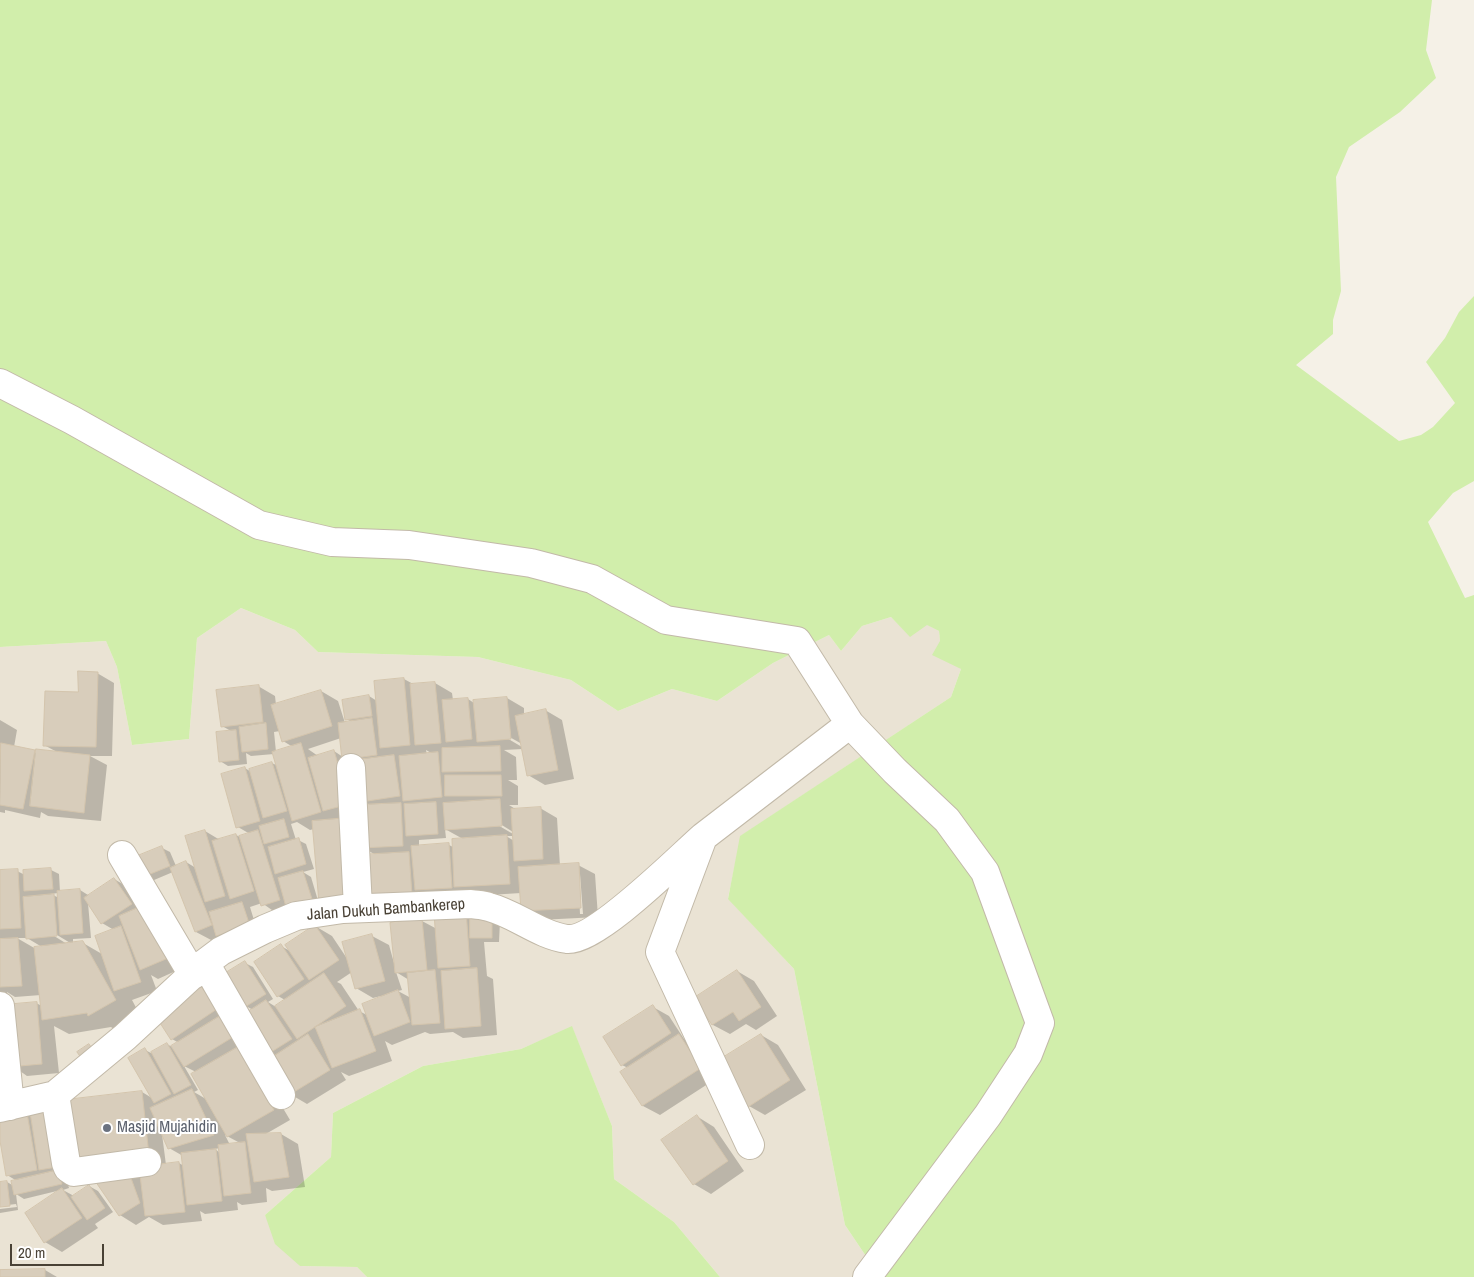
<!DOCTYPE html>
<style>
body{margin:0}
#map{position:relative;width:1474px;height:1277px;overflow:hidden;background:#f5f1e7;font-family:"Archivo Narrow",sans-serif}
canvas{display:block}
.scale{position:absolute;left:10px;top:1244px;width:94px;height:22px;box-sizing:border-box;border:2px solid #494135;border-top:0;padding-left:6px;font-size:15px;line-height:18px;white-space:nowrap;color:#494135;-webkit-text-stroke:4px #fff;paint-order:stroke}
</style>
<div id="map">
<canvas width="1474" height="1277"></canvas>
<div class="scale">20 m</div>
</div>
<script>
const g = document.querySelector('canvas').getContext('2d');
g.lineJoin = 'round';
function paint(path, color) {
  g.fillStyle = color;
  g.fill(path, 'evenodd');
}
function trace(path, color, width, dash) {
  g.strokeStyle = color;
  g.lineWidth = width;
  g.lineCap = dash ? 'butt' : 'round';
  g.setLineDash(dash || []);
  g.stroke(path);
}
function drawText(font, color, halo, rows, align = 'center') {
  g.font = font + ' "Archivo Narrow",sans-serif';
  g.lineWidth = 4;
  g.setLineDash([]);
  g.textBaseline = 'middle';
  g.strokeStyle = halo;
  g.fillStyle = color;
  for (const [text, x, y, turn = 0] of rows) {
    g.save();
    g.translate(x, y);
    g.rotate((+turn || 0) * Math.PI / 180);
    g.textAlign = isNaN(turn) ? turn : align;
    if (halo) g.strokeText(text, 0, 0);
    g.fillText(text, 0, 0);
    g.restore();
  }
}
paint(new Path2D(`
 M 241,608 L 295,630 L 318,652 L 478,657 L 571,680 L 618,711 L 672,689 L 717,701 L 773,663 L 829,635 L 841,651 L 862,626 L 891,617 L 910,636 L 926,624 L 939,631 L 940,640 L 961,669 L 951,697 L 741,836 L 728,898 L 794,969 L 845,1225 L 880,1277 L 720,1277 L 674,1222 L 614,1179 L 612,1126 L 572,1027 L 521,1049 L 423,1066 L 333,1113 L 331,1157 L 265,1215 L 300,1266 L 357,1267 L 367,1277 L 0,1277 L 0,647 L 106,641 L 117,667 L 132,745 L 189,739 L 197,638 Z`), '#eae3d4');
paint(new Path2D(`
 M 0,0 L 1432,0 L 1426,50 L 1436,78 L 1400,112 L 1349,147 L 1336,177 L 1341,291 L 1333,320 L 1333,334 L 1296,365 L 1399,441 L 1421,435 L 1433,427 L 1455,403 L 1426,362 L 1445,338 L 1459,312 L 1474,296 L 1474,481 L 1453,493 L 1428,522 L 1465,598 L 1474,595 L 1474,1277 L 880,1277 L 845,1225 L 794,969 L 728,899 L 740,836 L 951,697 L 961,669 L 932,655 L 940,641 L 939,631 L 927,625 L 910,637 L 891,617 L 862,626 L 841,651 L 829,635 L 773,663 L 717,701 L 672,689 L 618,711 L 571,680 L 478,657 L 318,652 L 295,630 L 241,608 L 197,638 L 189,739 L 132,745 L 117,667 L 106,641 L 0,647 Z
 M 572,1026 L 612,1126 L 614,1179 L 674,1222 L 720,1277 L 367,1277 L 357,1267 L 300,1266 L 275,1244 L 265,1215 L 331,1157 L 333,1113 L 423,1066 L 521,1049 Z`), '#d1eeab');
paint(new Path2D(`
 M 97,673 L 114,683 L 112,756 L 90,756 L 107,765 L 101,821 L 48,816 L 41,812 L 40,818 L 5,810 L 5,813 L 0,812 L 0,720 L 17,730 L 14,747 L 37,753 L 57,752 L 44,745 L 79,693 Z
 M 404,679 L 415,685 L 435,683 L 452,693 L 453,700 L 468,699 L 474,703 L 507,698 L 524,708 L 524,715 L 545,710 L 562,720 L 574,779 L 545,785 L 528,775 L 523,749 L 504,750 L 516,757 L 517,780 L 508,780 L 518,786 L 518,805 L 509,805 L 517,810 L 540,808 L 557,818 L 560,866 L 578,865 L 595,874 L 598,917 L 539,920 L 522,911 L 521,893 L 473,896 L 428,904 L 314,829 L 310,830 L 297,822 L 291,824 L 296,840 L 298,840 L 306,844 L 314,869 L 303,872 L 311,877 L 319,904 L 279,915 L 262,903 L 250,907 L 257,930 L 213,941 L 196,932 L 173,872 L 147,883 L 139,878 L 162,848 L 170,852 L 176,866 L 186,862 L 196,868 L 205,831 L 220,840 L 236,835 L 240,837 L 250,834 L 238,827 L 245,768 L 251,772 L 272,763 L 278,766 L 274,754 L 251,756 L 246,753 L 247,764 L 228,766 L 220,761 L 231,731 L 222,726 L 258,686 L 275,696 L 276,705 L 321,691 L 338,701 L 345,723 L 352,722 L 346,719 L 369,696 L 377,701 ZM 280,731 L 283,741 L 293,747 L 276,752 L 274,732 ZM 506,735 L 522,744 L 522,747 L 505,737 ZM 341,738 L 343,757 L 334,751 L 318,756 L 308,749 ZM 426,750 L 433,754 L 427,755 ZM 362,800 L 371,806 L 363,806 ZM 497,822 L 513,832 L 513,834 L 496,824 ZM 445,829 L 463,839 L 453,847 L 449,845 L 419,847 L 419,840 L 446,838 ZM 506,836 L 514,836 L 514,841 L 511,839 ZM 365,849 L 376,855 L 366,856 ZM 578,874 L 580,874 L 583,914 L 580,914 Z
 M 51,870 L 59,874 L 60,892 L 80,890 L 88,895 L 88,897 L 114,879 L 131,889 L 189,965 L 158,979 L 151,975 L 157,991 L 132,1000 L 140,1015 L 114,1029 L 111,1027 L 69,1034 L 54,1026 L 59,1073 L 27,1076 L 20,1071 L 0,1109 L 0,941 L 3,940 L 0,939 L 0,872 L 17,871 L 25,875 ZM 58,893 L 59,898 L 51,894 ZM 88,903 L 102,923 L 114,930 L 102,954 L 83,943 L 73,944 L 73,939 L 91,938 ZM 52,932 L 72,944 L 67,944 L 51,934 ZM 17,938 L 27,938 L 42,947 L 36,949 ZM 7,992 L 15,997 L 41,995 L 42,1006 L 36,1003 L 8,1006 Z
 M 436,914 L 500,921 L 499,942 L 484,942 L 487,976 L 493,979 L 497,1035 L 463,1038 L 453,1032 L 430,1034 L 425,1032 L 392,1045 L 385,1041 L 392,1061 L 349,1076 L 341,1072 L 346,1080 L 307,1104 L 290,1094 L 269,1053 L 253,1010 L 246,1006 L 245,963 L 253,967 L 273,999 L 268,1002 L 276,1007 L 285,1000 L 278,996 L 281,946 L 290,951 L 315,926 L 332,936 L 348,960 L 372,936 L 389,945 L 394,963 L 395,963 L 422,921 L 437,929 ZM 352,972 L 356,988 L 373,998 L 381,996 L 382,998 L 367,1015 L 359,1011 L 341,984 L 337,982 ZM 396,972 L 409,980 L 411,998 L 398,991 L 402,990 Z
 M 737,971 L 754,981 L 777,1016 L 756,1030 L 746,1024 L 730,1034 L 713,1025 L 696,998 Z
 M 198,983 L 215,993 L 290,1120 L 264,1135 L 281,1134 L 298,1144 L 305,1187 L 272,1191 L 266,1188 L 267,1202 L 242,1205 L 237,1202 L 238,1210 L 205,1214 L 200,1211 L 202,1221 L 163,1225 L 149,1217 L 136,1225 L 120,1215 L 92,1174 L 66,1177 L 69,1188 L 63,1190 L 74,1196 L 89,1186 L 98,1191 L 113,1212 L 95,1224 L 98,1228 L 62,1252 L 45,1242 L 61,1190 L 24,1199 L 16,1194 L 18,1210 L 0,1213 L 0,1209 L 17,1207 L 16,1204 L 0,1206 L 0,1183 L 7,1182 L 14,1186 L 17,1181 L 7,1175 L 0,1134 L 26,1114 L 32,1117 L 142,1092 L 152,1098 L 145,1050 L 151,1053 L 167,1044 L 172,1047 L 179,1043 L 172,1039 ZM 184,1066 L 196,1072 L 206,1099 L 194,1092 L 198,1090 ZM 162,1134 L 169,1148 L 183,1156 L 184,1166 L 179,1163 L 166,1165 ZM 225,1135 L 240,1143 L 230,1145 ZM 220,1148 L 220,1153 L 215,1149 Z
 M 653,1007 L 669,1016 L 684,1039 L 696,1045 L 717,1078 L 660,1115 L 643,1106 L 622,1073 L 628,1068 L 622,1065 Z
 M 761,1035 L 778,1045 L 806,1090 L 765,1115 L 749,1106 Z
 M 698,1117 L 714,1127 L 744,1171 L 711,1194 L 694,1184 Z
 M 45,1270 L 57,1277 L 1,1277 Z`), '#0003');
const building = new Path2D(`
 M 78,671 L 98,672 L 96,747 L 43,746 L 45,691 L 78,692 Z
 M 404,678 L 410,745 L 380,748 L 374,681 Z
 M 435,682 L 441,743 L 415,745 L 410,684 Z
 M 259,685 L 263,722 L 221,727 L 216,690 Z
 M 321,690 L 332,726 L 282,742 L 271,705 Z
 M 369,695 L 372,716 L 345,720 L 342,700 Z
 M 507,697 L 511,739 L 477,742 L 473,700 Z
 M 468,698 L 472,739 L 446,742 L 442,700 Z
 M 546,709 L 558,770 L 527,776 L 515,716 Z
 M 372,718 L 377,755 L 342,760 L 338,723 Z
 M 266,723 L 268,749 L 242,752 L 239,727 Z
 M 236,730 L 239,760 L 219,762 L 216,732 Z
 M 1,743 L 35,750 L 23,809 L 0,805 Z
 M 301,743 L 321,812 L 292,821 L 272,752 Z
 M 500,746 L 501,771 L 442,772 L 442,748 Z
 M 36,749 L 90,755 L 84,813 L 30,806 Z
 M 334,750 L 349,804 L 323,811 L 308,758 Z
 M 438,752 L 442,797 L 403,801 L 399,756 Z
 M 394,755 L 400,796 L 361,802 L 356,760 Z
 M 272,762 L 287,811 L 263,818 L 249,769 Z
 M 245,767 L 260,821 L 236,828 L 221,774 Z
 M 445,775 L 501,775 L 502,796 L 445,796 Z
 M 500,799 L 502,826 L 445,830 L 443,803 Z
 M 436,802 L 438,834 L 406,836 L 404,804 Z
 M 401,803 L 403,846 L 360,848 L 358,805 Z
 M 541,807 L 543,859 L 514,861 L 511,809 Z
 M 347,818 L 354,899 L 319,903 L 312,821 Z
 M 284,819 L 289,837 L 264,844 L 259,826 Z
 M 205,830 L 225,896 L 205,902 L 185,836 Z
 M 258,830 L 280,900 L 261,906 L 239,836 Z
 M 236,834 L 254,891 L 230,899 L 212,841 Z
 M 507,835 L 510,884 L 454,887 L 452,839 Z
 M 299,838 L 306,864 L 275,874 L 268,847 Z
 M 449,843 L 452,888 L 415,890 L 411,846 Z
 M 162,846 L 170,866 L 138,879 L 130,859 Z
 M 409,852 L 412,895 L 361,898 L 359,855 Z
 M 186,861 L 212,925 L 195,932 L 170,868 Z
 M 579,863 L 581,908 L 521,911 L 518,867 Z
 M 51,868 L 53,889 L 24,891 L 23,870 Z
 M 18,869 L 21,928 L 0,929 L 0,870 Z
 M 303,871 L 312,899 L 286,907 L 278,878 Z
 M 114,878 L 132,904 L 101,924 L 84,898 Z
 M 80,889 L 83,933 L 60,935 L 57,891 Z
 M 54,894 L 57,936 L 26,939 L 23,897 Z
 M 242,902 L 250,926 L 216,936 L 209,912 Z
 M 149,903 L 173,956 L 140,970 L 119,916 Z
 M 466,910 L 470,966 L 438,968 L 434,913 Z
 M 470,915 L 492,915 L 492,938 L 470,938 Z
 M 422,919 L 427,970 L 395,973 L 390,923 Z
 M 315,925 L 339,960 L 309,980 L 285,945 Z
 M 121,926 L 141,982 L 114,991 L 95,936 Z
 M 372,934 L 385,981 L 355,989 L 342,942 Z
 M 18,938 L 22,986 L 0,987 L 0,939 Z
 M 83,941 L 116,1000 L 88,1016 L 87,1013 L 42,1020 L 34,947 Z
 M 281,944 L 304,979 L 277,997 L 254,962 Z
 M 245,961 L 266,994 L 245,1007 L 224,974 Z
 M 477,968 L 481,1026 L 445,1029 L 441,971 Z
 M 435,970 L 440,1023 L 412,1025 L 407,973 Z
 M 737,970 L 761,1007 L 739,1021 L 733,1012 L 712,1025 L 694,998 Z
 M 324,973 L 346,1006 L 297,1039 L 275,1006 Z
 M 198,982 L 217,1009 L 171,1040 L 153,1012 Z
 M 398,990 L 410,1022 L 374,1036 L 362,1004 Z
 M 266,1000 L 292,1039 L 268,1054 L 243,1015 Z
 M 37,1002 L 42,1064 L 9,1067 L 3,1005 Z
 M 653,1005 L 671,1033 L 621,1066 L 603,1037 Z
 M 360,1009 L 376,1051 L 332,1068 L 315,1027 Z
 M 220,1016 L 233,1037 L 184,1067 L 171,1046 Z
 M 308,1034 L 330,1070 L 289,1095 L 268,1060 Z
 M 679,1034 L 701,1068 L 642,1106 L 620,1072 Z
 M 761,1034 L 790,1080 L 748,1107 L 719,1060 Z
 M 167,1043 L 191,1085 L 174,1094 L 151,1052 Z
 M 89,1044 L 96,1054 L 84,1062 L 77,1052 Z
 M 238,1047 L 274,1110 L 227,1137 L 191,1074 Z
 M 145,1048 L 171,1094 L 154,1103 L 128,1058 Z
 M 192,1089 L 214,1135 L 168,1149 L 150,1108 Z
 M 142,1091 L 149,1155 L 72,1165 L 65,1100 Z
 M 54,1108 L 63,1166 L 39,1170 L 30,1112 Z
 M 27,1113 L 37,1170 L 6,1176 L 0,1141 L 0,1118 Z
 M 697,1115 L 728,1161 L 693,1185 L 661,1140 Z
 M 281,1133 L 289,1177 L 254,1182 L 246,1134 Z
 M 245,1142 L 251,1193 L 224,1196 L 218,1145 Z
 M 216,1149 L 222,1201 L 187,1205 L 181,1153 Z
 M 179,1162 L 185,1212 L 145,1216 L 139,1167 Z
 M 127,1167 L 140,1203 L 119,1216 L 89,1172 Z
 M 58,1170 L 62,1184 L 14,1195 L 11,1181 Z
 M 7,1181 L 10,1206 L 0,1207 L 0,1182 Z
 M 89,1185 L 105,1208 L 87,1220 L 71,1197 Z
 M 62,1188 L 82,1218 L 44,1243 L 25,1213 Z
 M 45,1269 L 45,1277 L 0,1277 L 0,1270 Z`);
paint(building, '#d8cdbb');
trace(building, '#d4c5ad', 1);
const minor = new Path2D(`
 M 0,383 L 72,420 L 259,525 L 332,542 L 409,545 L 531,563 L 592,579 L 666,620 L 797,641 L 850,724 L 895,771 L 947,820 L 985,872 L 1040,1023 L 1028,1054 L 988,1115 L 867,1277
 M 351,768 L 358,908
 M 122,855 L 193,975
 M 205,963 L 281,1095
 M 0,1006 L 10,1106
 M 55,1095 L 66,1163 L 68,1168 L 74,1172 L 147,1162
 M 0,1108 L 55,1095 L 125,1037 L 205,963 L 221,951 L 265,929 L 296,916 L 343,909 L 471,904 C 477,905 483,905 489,907 C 516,914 539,935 567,939 C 596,942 679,858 703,837
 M 750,1145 L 660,952 L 703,837 L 850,724`);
trace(minor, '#c2b9a8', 30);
trace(minor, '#fff', 28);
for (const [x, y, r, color] of [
 [107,1128,5,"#6b7280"]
]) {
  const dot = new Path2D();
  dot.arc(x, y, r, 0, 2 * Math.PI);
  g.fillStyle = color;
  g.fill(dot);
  trace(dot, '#fff', 2);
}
drawText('16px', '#494135', '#fff', [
 ["Jalan Dukuh Bambankerep",386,910,-4]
]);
drawText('16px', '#5b616d', '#fff', [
 ["Masjid Mujahidin",117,1128]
], 'left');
</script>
